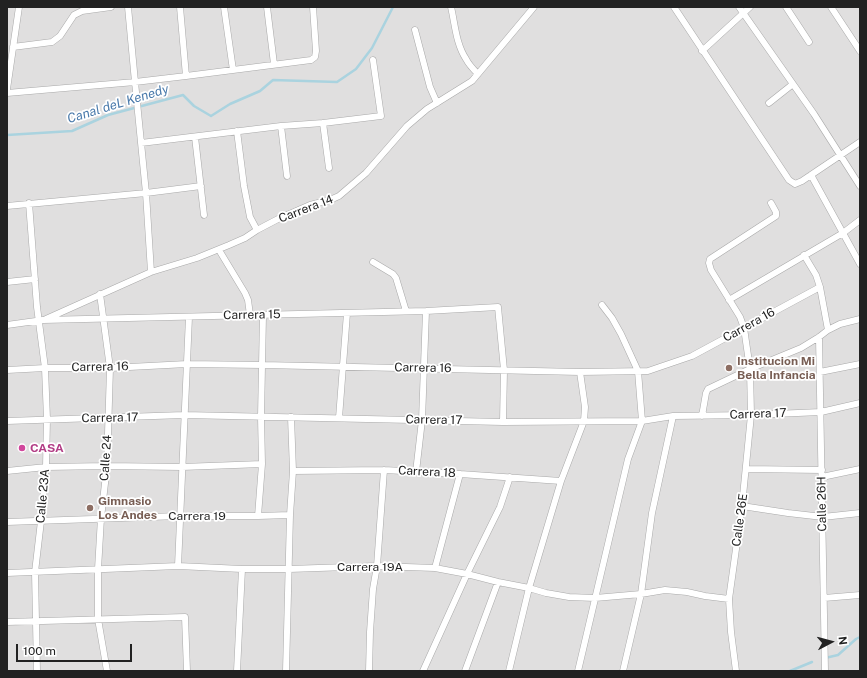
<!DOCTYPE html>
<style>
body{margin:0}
#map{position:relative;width:867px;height:678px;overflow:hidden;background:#f2efe9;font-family:"Public Sans",sans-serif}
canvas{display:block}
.frame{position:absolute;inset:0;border:8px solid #222;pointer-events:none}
.north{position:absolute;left:811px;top:622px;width:40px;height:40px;-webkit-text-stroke:3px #fff;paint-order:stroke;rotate:84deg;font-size:11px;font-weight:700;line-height:16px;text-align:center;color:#222}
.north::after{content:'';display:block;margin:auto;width:14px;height:18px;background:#222;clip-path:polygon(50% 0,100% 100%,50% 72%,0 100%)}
.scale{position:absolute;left:16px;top:644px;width:116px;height:18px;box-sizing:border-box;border:2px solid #222;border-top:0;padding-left:5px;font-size:12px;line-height:14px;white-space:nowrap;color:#222;-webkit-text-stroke:3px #fff;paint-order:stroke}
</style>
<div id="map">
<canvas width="867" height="678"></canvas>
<div class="frame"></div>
<div class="north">N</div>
<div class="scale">100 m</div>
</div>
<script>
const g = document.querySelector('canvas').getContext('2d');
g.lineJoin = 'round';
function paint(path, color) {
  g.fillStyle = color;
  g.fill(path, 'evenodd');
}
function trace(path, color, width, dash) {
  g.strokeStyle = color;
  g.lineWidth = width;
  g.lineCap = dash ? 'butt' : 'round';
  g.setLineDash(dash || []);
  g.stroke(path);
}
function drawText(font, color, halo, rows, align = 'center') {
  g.font = font + ' "Public Sans",sans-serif';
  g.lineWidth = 3.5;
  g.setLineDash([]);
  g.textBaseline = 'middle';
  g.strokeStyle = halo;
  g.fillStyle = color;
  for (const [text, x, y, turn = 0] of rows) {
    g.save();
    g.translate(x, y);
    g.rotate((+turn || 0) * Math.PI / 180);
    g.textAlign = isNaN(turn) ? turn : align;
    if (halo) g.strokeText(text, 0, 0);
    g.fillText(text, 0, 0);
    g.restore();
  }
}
paint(new Path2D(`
 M 7,7 L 860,7 L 860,671 L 7,671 Z`), '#e0dfdf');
trace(new Path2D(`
 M 7,135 L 72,131 L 108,115 L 183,95 L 194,106 L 211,116 L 230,104 L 260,91 L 273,80 L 337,82 L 356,69 L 372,48 L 393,7
 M 825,658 L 838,655 L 856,639 L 860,637
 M 790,671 L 812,662`), '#aad3df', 2.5);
const street = new Path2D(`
 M 128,7 L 135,82 L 146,193 L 151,272
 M 180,7 L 186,76
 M 224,7 L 233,70
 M 267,7 L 274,64
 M 451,7 C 455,24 456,44 466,59 C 469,65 474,70 478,74
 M 674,7 L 789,180 L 795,184 L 802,181 L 860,142
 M 739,7 L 814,114 L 860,186
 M 786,7 L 809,42
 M 831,7 L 860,51
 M 415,30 L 430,87 L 437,103
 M 13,47 L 52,42 L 60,36 L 74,15 L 82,11 L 111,7
 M 702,51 L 750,7
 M 7,89 L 19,7
 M 7,93 L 135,82 L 186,76 L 311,60 L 315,57 L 316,51 L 313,7
 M 769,103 L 793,84
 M 323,123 L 329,168
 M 281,126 L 287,176
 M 237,131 L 244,186 L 250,217 L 257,230
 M 195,137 L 204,215
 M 141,143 L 281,126 L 323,123 L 381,116 L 373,60
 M 811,175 L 860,264
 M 29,203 L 37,307 L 45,368 L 47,419 L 46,467 L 41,521 L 35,572 L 37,671
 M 7,206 L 146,193 L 201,186
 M 219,250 L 245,293 L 248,300 L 250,315
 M 804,255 L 816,275 L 820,287 L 828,330
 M 373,262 L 393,274 L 396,278 L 406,311
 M 7,282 L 35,279
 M 100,294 L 110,368 L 107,466 L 101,518 L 98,569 L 98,619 L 107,671
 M 729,300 L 843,233 L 860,220
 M 46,319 L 151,272 L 197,258 L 229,245 L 245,238 L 257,230 L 278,219 L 310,205 L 330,200 L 339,196 L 366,173 L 407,126 L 427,109 L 472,81 L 534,7
 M 7,325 L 43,320 L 426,311 L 498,307 L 504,370 L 503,422
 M 819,337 L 825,671
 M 7,370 L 45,368 L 110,368 L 187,364 L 263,365 L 580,372 L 648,371 L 692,356 L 820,287
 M 820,372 L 860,364
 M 702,416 L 706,393 L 708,389 L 750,369 L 801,348 L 819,337 L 828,330 L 840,324 L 860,319
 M 339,418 L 347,313
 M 7,421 L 184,415 L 503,422 L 642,421 L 673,416 L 751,415 L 821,412 L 860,403
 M 746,469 L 822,470
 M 7,471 L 46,467 L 107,466 L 182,467 L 262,464
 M 293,471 L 384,470 L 460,474 L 561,481
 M 416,472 L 422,420 L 426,311
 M 822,477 L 860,469
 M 742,506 L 788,513 L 823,517 L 860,513
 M 258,516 L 262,464 L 261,417 L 263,315
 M 7,522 L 179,516 L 258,516 L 290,515
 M 178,566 L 189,317
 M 435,568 L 460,474
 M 7,573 L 178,566 L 242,569 L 289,569 L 377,566 L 435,568 L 467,574 L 498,582 L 529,588 L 546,593 L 569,597 L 595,598 L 641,594 L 665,590 L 687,592 L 705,596 L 729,599
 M 824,598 L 860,595
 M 7,622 L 185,617 L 187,671
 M 237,671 L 242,569
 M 286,671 L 290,515 L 293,471 L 291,417
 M 369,671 L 370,632 L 373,589 L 377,566 L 384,470
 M 423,671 L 467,574 L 500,507 L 510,477
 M 465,671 L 498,582
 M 509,671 L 529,588 L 561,481 L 584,421 L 585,407 L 580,372
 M 578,671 L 628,459 L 642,421 L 638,371 L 621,334 L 612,318 L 602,305
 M 623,671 L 641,594 L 652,513 L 673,416
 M 736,671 L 731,632 L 729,599 L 742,506 L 751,415 L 750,369 L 744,328 L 740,317 L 711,270 L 709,263 L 710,259 L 776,216 L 776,212 L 771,203`);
trace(street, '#a9a9a9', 7);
trace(street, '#fff', 6);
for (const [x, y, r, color] of [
 [729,368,4,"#8d6e63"],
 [22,448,4,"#d1479c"],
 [90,508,4,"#8d6e63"]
]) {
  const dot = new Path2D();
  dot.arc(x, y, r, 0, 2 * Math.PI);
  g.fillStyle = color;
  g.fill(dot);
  trace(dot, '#fff', 1.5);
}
drawText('12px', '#222', '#fff', [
 ["Carrera 14",306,209,-21],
 ["Carrera 15",252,315,-1],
 ["Carrera 16",749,325,-29],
 ["Carrera 16",100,367,-1],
 ["Carrera 16",423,368,1],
 ["Carrera 17",758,414,-2],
 ["Carrera 17",110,418,-1],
 ["Carrera 17",434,420,1],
 ["Calle 24",106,458,-86],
 ["Carrera 18",427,472,3],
 ["Calle 23A",43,496,-85],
 ["Calle 26H",822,504,-91],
 ["Carrera 19",197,516],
 ["Calle 26E",740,520,-82],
 ["Carrera 19A",370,567]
]);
drawText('bold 12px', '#785e54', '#fff', [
 ["Institucion Mi",737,361],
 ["Bella Infancia",737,375],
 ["Gimnasio",98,501],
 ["Los Andes",98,515]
], 'left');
drawText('bold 12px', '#b23c85', '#fff', [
 ["CASA",30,448]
], 'left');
drawText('italic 13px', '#4a7aab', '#fff', [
 ["Canal deL Kenedy",118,104,-17]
]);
</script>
